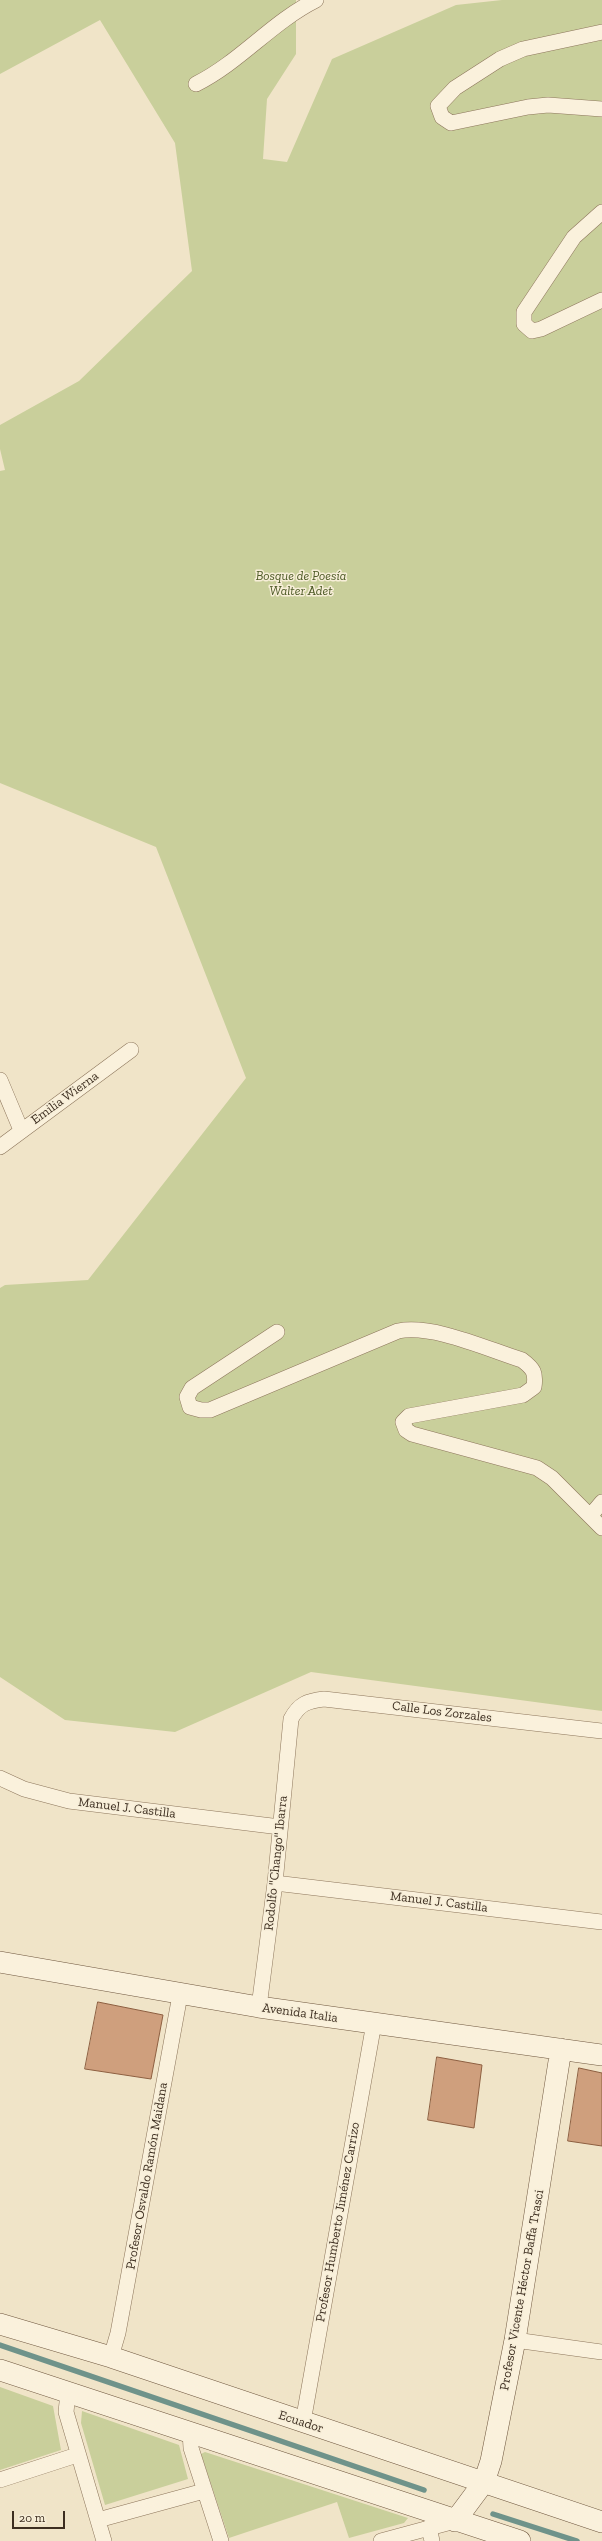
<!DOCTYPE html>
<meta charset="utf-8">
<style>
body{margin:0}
#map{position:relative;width:602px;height:2541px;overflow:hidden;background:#f0e4c8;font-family:"Zilla Slab",serif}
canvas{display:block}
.scale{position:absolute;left:12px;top:2511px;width:53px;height:18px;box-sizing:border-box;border:2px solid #3d2e20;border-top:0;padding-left:5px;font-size:12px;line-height:14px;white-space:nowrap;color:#3d2e20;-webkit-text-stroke:3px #f7eed8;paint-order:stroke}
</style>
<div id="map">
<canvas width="602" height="2541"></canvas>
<div class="scale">20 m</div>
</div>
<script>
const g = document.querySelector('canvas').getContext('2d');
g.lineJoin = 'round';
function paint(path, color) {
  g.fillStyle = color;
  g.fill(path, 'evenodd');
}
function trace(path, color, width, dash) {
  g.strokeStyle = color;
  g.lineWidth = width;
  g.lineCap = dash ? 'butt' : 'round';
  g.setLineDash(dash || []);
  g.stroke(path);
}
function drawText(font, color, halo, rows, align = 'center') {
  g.font = font + ' "Zilla Slab",serif';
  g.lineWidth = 3;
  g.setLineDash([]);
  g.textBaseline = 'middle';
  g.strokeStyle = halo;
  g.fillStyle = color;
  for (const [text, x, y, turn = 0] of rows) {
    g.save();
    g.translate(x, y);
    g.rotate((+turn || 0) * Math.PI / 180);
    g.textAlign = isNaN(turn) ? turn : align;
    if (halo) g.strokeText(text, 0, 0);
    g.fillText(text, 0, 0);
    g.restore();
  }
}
paint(new Path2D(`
 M 0,0 L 296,0 L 296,54 L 267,99 L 263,159 L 287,162 L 332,59 L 456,5 L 502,0 L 602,0 L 602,1711 L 311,1672 L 175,1732 L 65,1720 L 0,1677 L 0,1288 L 5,1285 L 88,1280 L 246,1078 L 156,847 L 0,783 L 0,471 L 5,470 L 0,449 L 0,425 L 79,381 L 192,271 L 175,143 L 100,20 L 0,74 Z
 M 0,2387 L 53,2406 L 61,2450 L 0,2470 Z
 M 82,2411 L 179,2445 L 188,2479 L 105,2505 L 81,2423 Z
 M 205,2452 L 408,2518 L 404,2523 L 349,2538 L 337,2502 L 229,2538 L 201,2454 Z`), '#c9cf9b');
trace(new Path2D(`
 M 0,2345 L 424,2490
 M 493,2514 L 577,2541`), '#6f938a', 5.5);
const building = new Path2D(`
 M 98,2002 L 163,2015 L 151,2079 L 85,2069 Z
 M 437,2057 L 482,2065 L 474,2128 L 428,2120 Z
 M 579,2068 L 602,2073 L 602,2146 L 568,2141 Z`);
paint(building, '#cf9f7d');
trace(building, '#8d5f41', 1);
const street = new Path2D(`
 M 602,32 L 523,49 L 500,59 L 455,88 L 438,106 L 442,117 L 451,123 L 528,107 L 548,105 L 602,109
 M 196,84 C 240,62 272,22 316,0
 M 602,212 L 574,237 L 524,312 L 524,324 L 532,331 L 541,329 L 602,300
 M 0,1080 L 21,1130
 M 0,1147 L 131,1050
 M 277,1332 L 192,1388 L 187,1397 L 190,1407 L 201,1410 L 210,1410 L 398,1331 C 433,1324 487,1349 522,1360 C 534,1369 536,1373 534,1387 L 523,1395 L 409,1416 L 403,1422 L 406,1430 L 412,1434 L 537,1468 L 552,1478 L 602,1528
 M 591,1515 L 602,1502
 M 0,1778 L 24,1789 L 69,1801 L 280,1827
 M 275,1883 L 602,1922
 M 259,2007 L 275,1883 L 291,1719 C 299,1704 307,1701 324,1699 L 602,1731
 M 515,2340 L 602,2352
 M 111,2357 L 118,2333 L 180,1995
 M 68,2393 L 66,2412 L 104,2541
 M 303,2422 L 374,2023
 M 190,2431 L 191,2448 L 221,2541
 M 0,2480 L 77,2455
 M 98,2520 L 204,2491
 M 429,2527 L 432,2541
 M 381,2541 L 455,2521`);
const secondary = new Path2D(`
 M 0,1962 L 259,2007 L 602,2055
 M 0,2324 L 111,2357 L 602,2522
 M 0,2370 L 520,2541
 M 455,2521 L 484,2482 L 491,2461 L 515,2340 L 561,2049`);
trace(street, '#8d765c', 16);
trace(secondary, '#6f573f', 22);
trace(street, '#faf1dc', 15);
trace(secondary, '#faf1dc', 21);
drawText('italic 13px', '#4d5a26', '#f7eed8', [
 ["Bosque de Poesía",301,576],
 ["Walter Adet",301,591]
]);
drawText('13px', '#3d2e20', '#f7eed8', [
 ["Emilia Wierna",65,1098,-36],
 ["Calle Los Zorzales",442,1712,7],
 ["Manuel J. Castilla",127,1808,7],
 ["Rodolfo \"Chango\" Ibarra",276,1863,-84],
 ["Manuel J. Castilla",439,1902,7],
 ["Avenida Italia",300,2013,8],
 ["Profesor Osvaldo Ramón Maidana",147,2176,-80],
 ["Profesor Humberto Jiménez Carrizo",338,2222,-80],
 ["Profesor Vicente Héctor Baffa Trasci",522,2290,-80],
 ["Ecuador",301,2422,18]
]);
</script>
